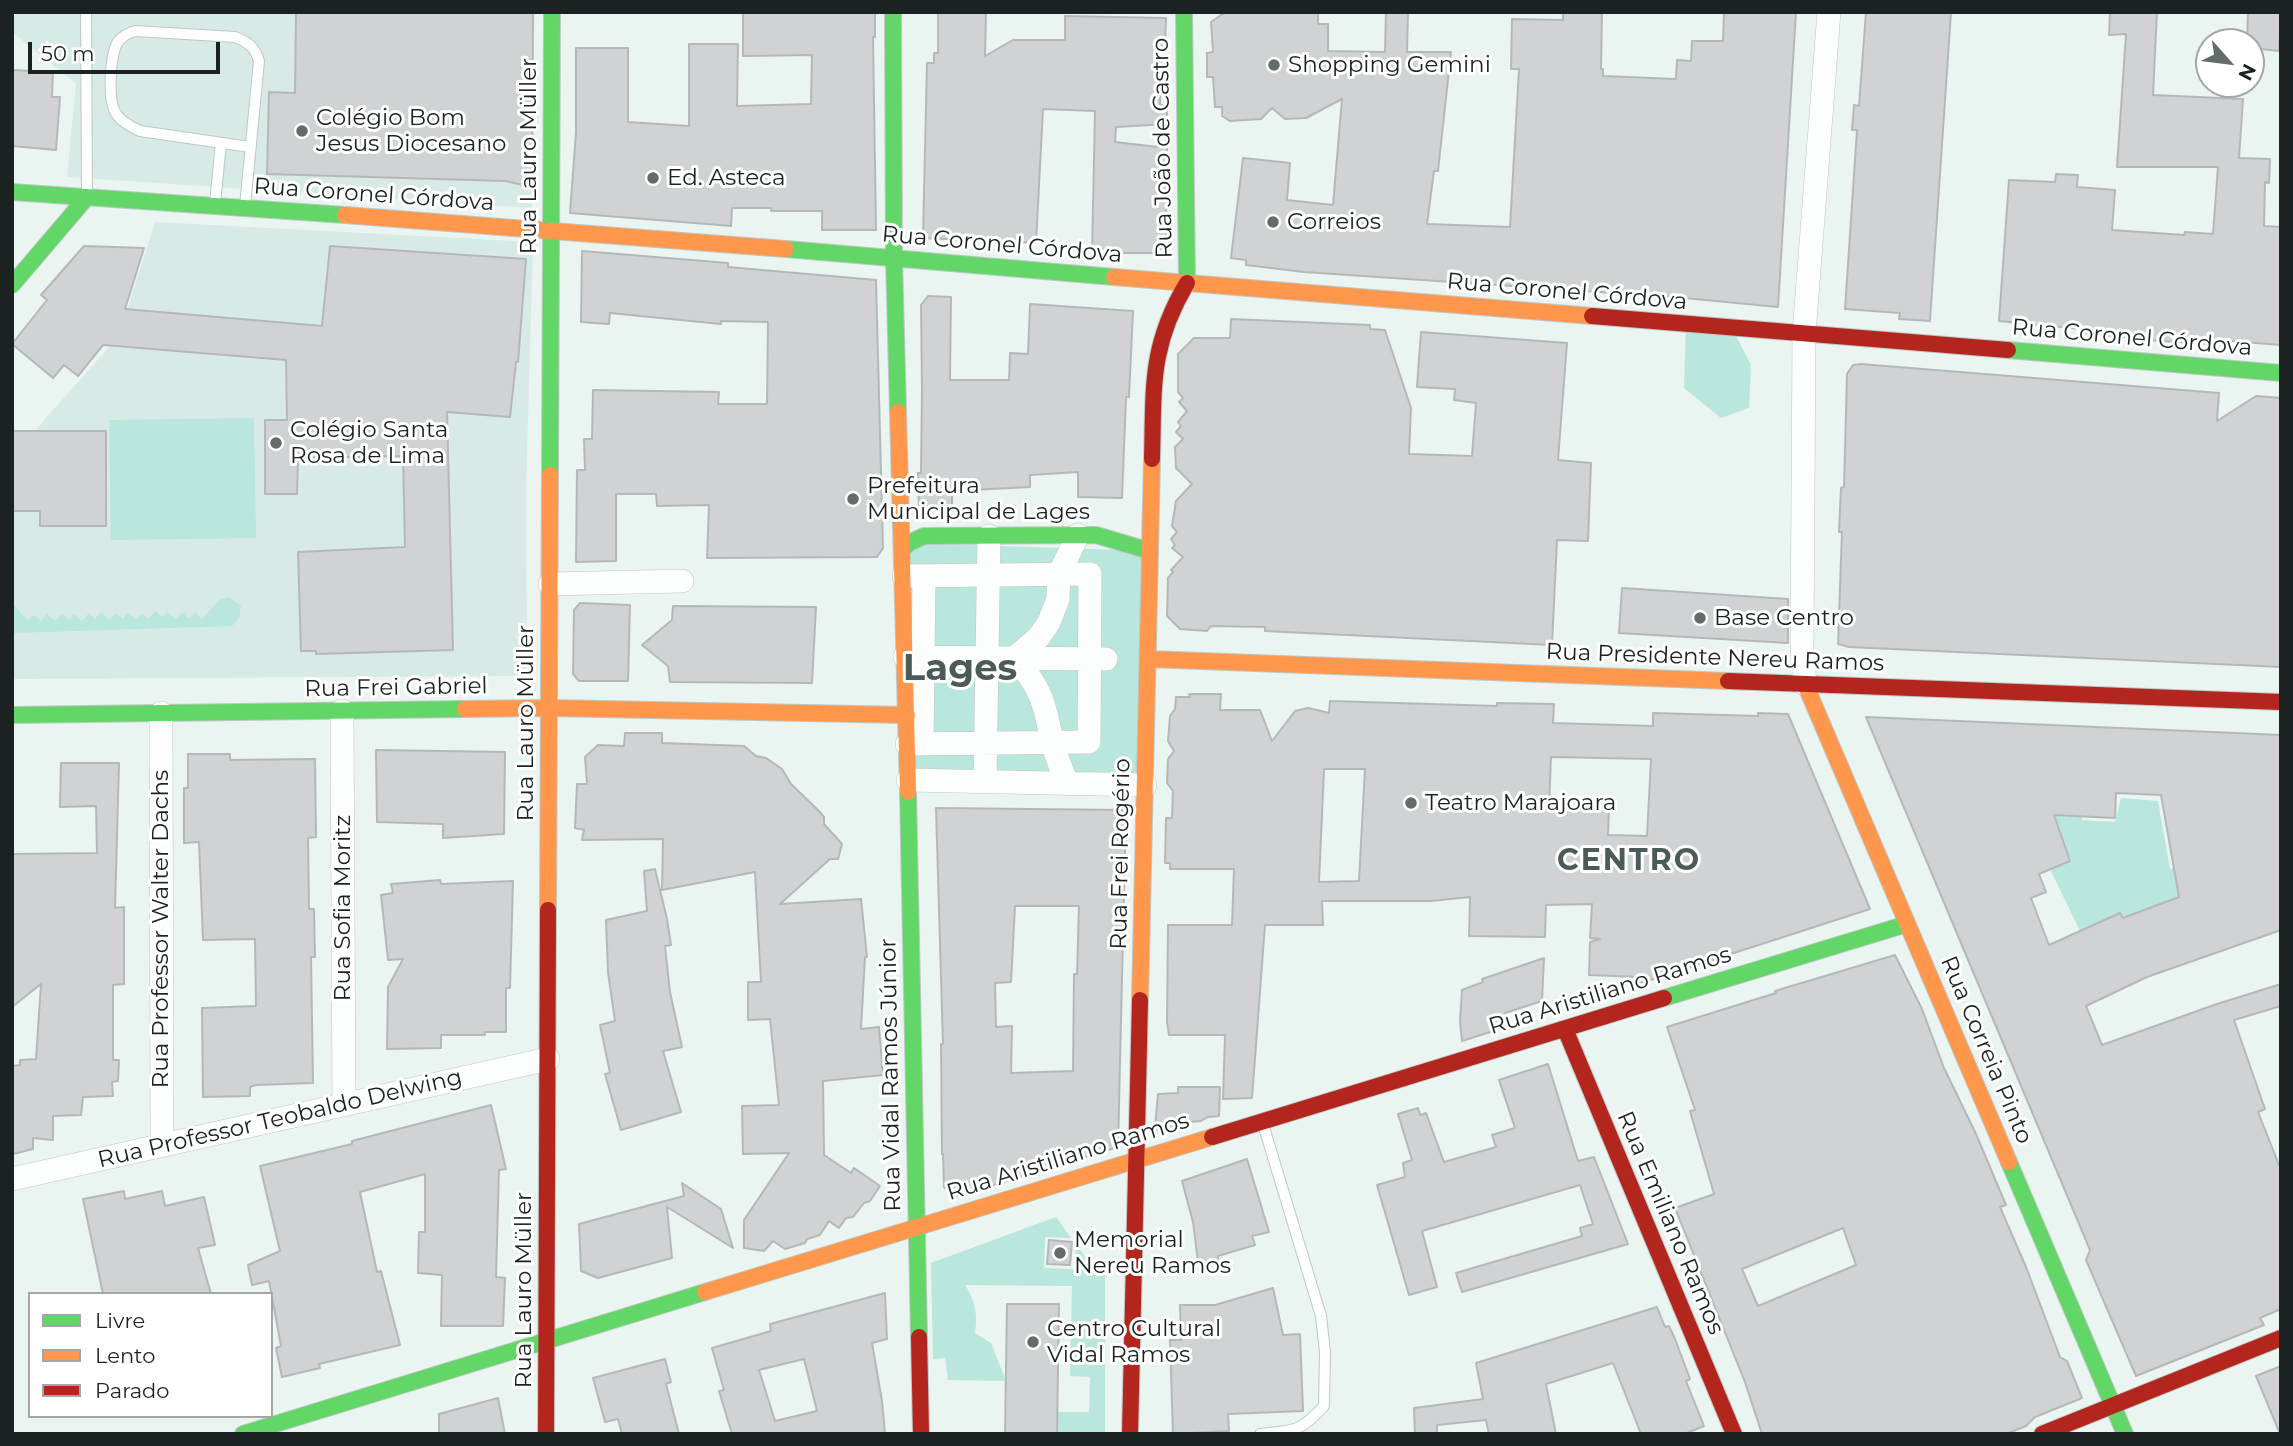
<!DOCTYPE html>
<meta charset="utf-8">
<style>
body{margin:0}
#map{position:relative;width:2293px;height:1446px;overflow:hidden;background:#eaf4f1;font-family:Montserrat,sans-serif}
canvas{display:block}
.frame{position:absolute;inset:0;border:14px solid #1c2221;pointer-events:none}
.legend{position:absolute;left:28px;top:1292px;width:245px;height:126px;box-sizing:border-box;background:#fff;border:2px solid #a4a7a6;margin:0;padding:9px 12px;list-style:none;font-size:21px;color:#1c2221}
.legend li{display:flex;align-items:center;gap:14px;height:35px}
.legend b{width:35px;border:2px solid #a4a7a6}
.north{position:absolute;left:2195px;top:28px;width:70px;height:70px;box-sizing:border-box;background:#fff;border:2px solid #a4a7a6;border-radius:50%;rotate:118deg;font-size:19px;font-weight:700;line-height:28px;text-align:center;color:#1c2221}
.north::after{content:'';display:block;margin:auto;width:24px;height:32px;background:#646c6a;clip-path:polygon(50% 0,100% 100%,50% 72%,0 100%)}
.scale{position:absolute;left:28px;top:42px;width:192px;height:32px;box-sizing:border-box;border:4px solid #1c2221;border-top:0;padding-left:9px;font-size:21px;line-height:24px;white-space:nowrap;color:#1c2221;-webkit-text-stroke:5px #fff;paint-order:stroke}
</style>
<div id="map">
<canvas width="2293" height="1446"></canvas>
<div class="frame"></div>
<ul class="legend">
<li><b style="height:9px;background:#63d668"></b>Livre</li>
<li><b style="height:9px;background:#ff974d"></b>Lento</li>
<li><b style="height:9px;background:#b3261e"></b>Parado</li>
</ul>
<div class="north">N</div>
<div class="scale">50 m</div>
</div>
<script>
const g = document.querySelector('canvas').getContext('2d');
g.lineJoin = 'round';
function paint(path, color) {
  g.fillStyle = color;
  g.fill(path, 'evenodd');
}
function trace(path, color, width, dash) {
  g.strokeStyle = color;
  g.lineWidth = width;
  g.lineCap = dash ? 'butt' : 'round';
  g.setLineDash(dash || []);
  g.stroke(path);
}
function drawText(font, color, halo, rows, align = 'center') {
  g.font = font + ' Montserrat,sans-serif';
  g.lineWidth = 6;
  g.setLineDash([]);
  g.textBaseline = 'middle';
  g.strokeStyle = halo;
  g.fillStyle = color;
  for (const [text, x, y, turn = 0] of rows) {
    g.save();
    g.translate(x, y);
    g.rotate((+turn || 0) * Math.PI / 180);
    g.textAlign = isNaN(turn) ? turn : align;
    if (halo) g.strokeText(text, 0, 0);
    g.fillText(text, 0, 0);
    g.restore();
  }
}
paint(new Path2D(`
 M 12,12 L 534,12 L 532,208 L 67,177 L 76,84 L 12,32 Z
 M 155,222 L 533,242 L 526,491 L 527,676 L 12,679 L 12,461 L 39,426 L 119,336 Z`), '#d8eae5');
paint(new Path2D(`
 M 1686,325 L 1732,328 L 1751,365 L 1749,408 L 1721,418 L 1684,388 Z
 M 254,418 L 256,538 L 111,540 L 109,420 Z
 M 909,543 L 1150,551 L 1145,785 L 908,780 Z
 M 229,597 L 241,606 L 239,618 L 232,626 L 12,633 L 12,603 L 27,620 L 34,615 L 41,621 L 47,614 L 55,621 L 62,614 L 69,620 L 74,614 L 82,621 L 89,613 L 95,619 L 101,612 L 110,620 L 116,613 L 123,619 L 128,613 L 136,619 L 142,614 L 148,619 L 155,611 L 162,617 L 167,612 L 176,619 L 182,612 L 189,619 L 195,612 L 202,619 L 219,600 Z
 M 2080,791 L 2082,820 L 2115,822 L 2121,798 L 2158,801 L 2170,869 L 2235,844 L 2242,873 L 2123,918 L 2120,913 L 2080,931 L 2050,869 L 2064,847 L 2048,800 Z
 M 1056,1217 L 1071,1238 L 1045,1237 L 1044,1268 L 1074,1269 L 1076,1244 L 1089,1262 L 1105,1258 L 1105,1434 L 1057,1434 L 1058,1412 L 1089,1412 L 1090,1377 L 1070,1376 L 1072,1286 L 965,1285 C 975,1301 978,1313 975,1333 L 991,1343 L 1006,1381 L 948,1380 L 945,1358 L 933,1359 L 931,1263 Z`), '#b9e6dd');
const building = new Path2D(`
 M 296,12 L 533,12 L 532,187 L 505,181 L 267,174 L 269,92 L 295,93 Z
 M 743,12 L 875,12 L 875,37 L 873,37 L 876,230 L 822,230 L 822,211 L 771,211 L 771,208 L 732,208 L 731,226 L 570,213 L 576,132 L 576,48 L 628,48 L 628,122 L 689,126 L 689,44 L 738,44 L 737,106 L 811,104 L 812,55 L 743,56 Z
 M 938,12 L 986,12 L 985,56 L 1013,40 L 1065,40 L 1065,16 L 1166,18 L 1165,47 L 1161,47 L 1160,105 L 1167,105 L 1167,124 L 1116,127 L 1115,142 L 1167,148 L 1166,242 L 1156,253 L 1092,253 L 1095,111 L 1043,109 L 1036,243 L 923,238 L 927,63 L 934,63 L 934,53 L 938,53 Z
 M 1225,12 L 1318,12 L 1318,24 L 1328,24 L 1328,51 L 1385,52 L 1386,12 L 1408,12 L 1407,52 L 1451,52 L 1438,171 L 1434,171 L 1427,224 L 1510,227 L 1519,69 L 1511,69 L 1512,19 L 1563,20 L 1563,12 L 1602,12 L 1601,69 L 1603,69 L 1603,76 L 1676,79 L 1677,60 L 1691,61 L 1692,41 L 1723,41 L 1724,12 L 1796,12 L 1778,307 L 1674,297 L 1304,272 L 1246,265 L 1246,260 L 1231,258 L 1243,158 L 1290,163 L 1287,200 L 1333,205 L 1342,99 L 1306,118 L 1285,119 L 1272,108 L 1261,119 L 1230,121 L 1222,116 L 1222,107 L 1215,107 L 1213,77 L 1207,77 L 1207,53 L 1213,52 L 1211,22 Z
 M 1866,12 L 1951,12 L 1930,321 L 1899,319 L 1900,313 L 1845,309 L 1857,130 L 1852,130 L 1854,105 L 1859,106 Z
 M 2110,12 L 2157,12 L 2153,95 L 2243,99 L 2239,158 L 2270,159 L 2269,183 L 2265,182 L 2264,226 L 2281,227 L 2281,345 L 2218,340 L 2218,344 L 2158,341 L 2080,332 L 2081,329 L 1999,321 L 2009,180 L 2055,182 L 2056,174 L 2078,175 L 2077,187 L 2115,190 L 2112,230 L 2184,235 L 2185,232 L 2213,234 L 2218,167 L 2117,167 L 2126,34 L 2109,35 Z
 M 2248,12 L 2281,12 L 2279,51 L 2251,48 L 2251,42 L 2247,42 Z
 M 12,70 L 53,72 L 52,97 L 60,97 L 56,150 L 12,146 Z
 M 84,246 L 144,248 L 125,309 L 322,326 L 330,246 L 526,259 L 518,362 L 516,362 L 510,417 L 447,412 L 453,650 L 316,654 L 316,651 L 301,651 L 298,552 L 405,547 L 403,456 L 298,458 L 297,494 L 265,494 L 265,420 L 287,420 L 286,360 L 103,345 L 78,376 L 64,365 L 53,378 L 12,344 L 47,300 L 41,295 Z
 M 582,251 L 728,263 L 728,267 L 876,280 L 883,548 L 877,557 L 707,558 L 709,505 L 657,506 L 656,494 L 616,494 L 616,561 L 576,562 L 577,470 L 585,470 L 584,439 L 592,439 L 593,390 L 719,392 L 718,404 L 767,404 L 768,322 L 721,321 L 721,324 L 610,313 L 609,324 L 581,322 Z
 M 928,296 L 951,297 L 950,380 L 1009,380 L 1010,353 L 1028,354 L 1030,304 L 1133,311 L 1129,397 L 1126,397 L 1122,498 L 1078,497 L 1078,472 L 1030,475 L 1030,487 L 952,491 L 952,511 L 919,511 L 918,473 L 921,473 L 922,389 L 921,305 Z
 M 1231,319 L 1370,325 L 1370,329 L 1385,330 L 1411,408 L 1409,454 L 1472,456 L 1476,403 L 1454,400 L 1455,389 L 1417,387 L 1421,332 L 1567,343 L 1558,460 L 1591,463 L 1588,541 L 1557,540 L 1552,645 L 1265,631 L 1265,627 L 1211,626 L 1207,631 L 1180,629 L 1167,616 L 1168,578 L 1173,572 L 1171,570 L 1183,557 L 1172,548 L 1175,545 L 1171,539 L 1177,532 L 1172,526 L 1176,501 L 1192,484 L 1176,468 L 1175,447 L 1183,439 L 1176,432 L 1181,426 L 1178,422 L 1187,411 L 1179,402 L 1183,398 L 1178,392 L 1178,354 L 1194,338 L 1230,338 Z
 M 1861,364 L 2219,393 L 2217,421 L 2256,396 L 2281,398 L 2281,667 L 1849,647 L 1838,644 L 1842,532 L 1839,532 L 1841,488 L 1844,487 L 1847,374 L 1853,365 Z
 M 12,431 L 106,431 L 106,526 L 40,526 L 40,511 L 12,511 Z
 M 1622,588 L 1788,599 L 1788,643 L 1619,633 Z
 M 580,603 L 630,605 L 628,681 L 579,681 L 573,674 L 574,610 Z
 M 673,606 L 816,607 L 812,683 L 670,682 L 668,666 L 642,645 L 672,620 Z
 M 1189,694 L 1221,694 L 1220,710 L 1260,710 L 1272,741 L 1295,711 L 1308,708 L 1329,713 L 1330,701 L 1497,706 L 1497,703 L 1554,704 L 1553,723 L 1653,726 L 1653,713 L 1758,716 L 1758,713 L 1788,714 L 1870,909 L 1638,984 L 1638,977 L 1589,975 L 1590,942 L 1600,939 L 1590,938 L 1592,904 L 1546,905 L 1545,937 L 1469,936 L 1470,897 L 1431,901 L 1322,901 L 1323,925 L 1265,925 L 1252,1098 L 1223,1099 L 1225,1035 L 1169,1035 L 1167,1022 L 1168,925 L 1232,925 L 1234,869 L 1170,869 L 1170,863 L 1165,863 L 1166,818 L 1172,818 L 1173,791 L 1167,783 L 1168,759 L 1174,751 L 1168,741 L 1170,716 L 1175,709 L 1176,697 L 1190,697 ZM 1551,757 L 1651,759 L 1647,836 L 1608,835 L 1609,808 L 1549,807 ZM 1324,769 L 1365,769 L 1359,881 L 1319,882 Z
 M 1866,717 L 2281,735 L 2281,930 L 2147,977 L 2086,1006 L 2102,1045 L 2214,1005 L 2281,984 L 2281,1006 L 2234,1020 L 2265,1109 L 2258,1112 L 2281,1170 L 2281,1309 L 2260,1318 L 2264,1325 L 2136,1376 L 2086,1260 L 2090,1250 ZM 2116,793 L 2161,795 L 2179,897 L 2123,918 L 2120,913 L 2049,945 L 2031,898 L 2046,892 L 2039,874 L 2070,861 L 2054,815 L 2115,818 Z
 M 625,733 L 662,733 L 662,743 L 744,746 L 756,756 L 766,758 L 782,769 L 791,784 L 819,811 L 824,817 L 824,824 L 842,844 L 838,859 L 830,859 L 780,904 L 861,899 L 867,957 L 865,957 L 861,1029 L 879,1027 L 883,1075 L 823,1081 L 824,1155 L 851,1173 L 854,1168 L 880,1186 L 870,1201 L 864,1203 L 853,1217 L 846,1218 L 839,1228 L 829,1221 L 820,1235 L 807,1239 L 805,1243 L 785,1249 L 773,1241 L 764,1251 L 744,1248 L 744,1220 L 789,1153 L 743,1154 L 742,1106 L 779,1105 L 770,1019 L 748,1020 L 748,982 L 761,982 L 755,872 L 662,890 L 663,839 L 582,840 L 584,830 L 575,828 L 577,784 L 587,784 L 585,757 L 598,745 L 624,746 Z
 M 376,750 L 505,752 L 504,834 L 443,838 L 443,824 L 377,822 Z
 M 188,754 L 230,754 L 230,760 L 315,759 L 316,837 L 308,838 L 309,909 L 314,909 L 315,957 L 311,957 L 313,1083 L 256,1085 L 250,1087 L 250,1096 L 203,1097 L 202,1008 L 256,1006 L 255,939 L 203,940 L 199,842 L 184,843 L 184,788 L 188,788 Z
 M 61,763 L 119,763 L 115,908 L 124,907 L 124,984 L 113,985 L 113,1060 L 119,1060 L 118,1081 L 112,1082 L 113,1096 L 83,1097 L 81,1115 L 53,1116 L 53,1140 L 33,1138 L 33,1149 L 13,1154 L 12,1066 L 20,1065 L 20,1060 L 36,1059 L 41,984 L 12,1007 L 12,854 L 97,853 L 96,806 L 60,807 Z
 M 936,808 L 1126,810 L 1118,1147 L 954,1197 L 944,1187 L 943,1154 L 942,1154 L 941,1044 L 943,1044 ZM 1015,906 L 1079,906 L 1077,974 L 1074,974 L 1073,1071 L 1011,1073 L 1012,1026 L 996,1027 L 995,983 L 1011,982 Z
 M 655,869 L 667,919 L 671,945 L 665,946 L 670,992 L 682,1047 L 663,1051 L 681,1112 L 621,1130 L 605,1074 L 610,1073 L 600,1025 L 615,1021 L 608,972 L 606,920 L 647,911 L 644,871 Z
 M 440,880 L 441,884 L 513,881 L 510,988 L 506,988 L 506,1032 L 485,1032 L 485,1035 L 441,1035 L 441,1048 L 387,1049 L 388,987 L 403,959 L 388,960 L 381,895 L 393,893 L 391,884 Z
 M 1895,955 L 1922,1009 L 1944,1068 L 1976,1134 L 2006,1205 L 2000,1207 L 2026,1267 L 2060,1357 L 2067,1361 L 2082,1398 L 2035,1417 L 2026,1426 L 2006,1434 L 1762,1434 L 1745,1382 L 1675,1208 L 1714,1194 L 1690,1111 L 1695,1110 L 1667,1027 L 1776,993 L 1775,991 ZM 1843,1228 L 1856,1265 L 1758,1306 L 1742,1269 Z
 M 1544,958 L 1542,1001 L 1505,1013 L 1509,1026 L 1462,1041 L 1460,1021 L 1462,990 L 1483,982 L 1482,979 Z
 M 1548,1064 L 1578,1161 L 1594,1157 L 1628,1244 L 1462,1292 L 1456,1273 L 1582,1236 L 1580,1228 L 1593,1224 L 1580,1185 L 1422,1231 L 1437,1287 L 1409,1295 L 1377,1185 L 1405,1177 L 1403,1163 L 1412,1160 L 1398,1114 L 1418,1108 L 1420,1115 L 1426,1113 L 1444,1162 L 1496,1147 L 1492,1135 L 1515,1128 L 1499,1080 Z
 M 1178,1087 L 1220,1087 L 1219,1116 L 1208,1117 L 1201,1121 L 1190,1122 L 1190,1125 L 1172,1128 L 1172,1130 L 1162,1133 L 1155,1128 L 1158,1094 L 1178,1093 Z
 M 491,1105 L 506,1169 L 499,1170 L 496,1277 L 505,1278 L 503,1326 L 441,1326 L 442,1275 L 418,1273 L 419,1232 L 425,1232 L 425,1174 L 360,1192 L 377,1272 L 381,1271 L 400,1345 L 319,1364 L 320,1368 L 282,1377 L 276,1348 L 281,1346 L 269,1281 L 252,1285 L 248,1265 L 280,1251 L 260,1166 L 352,1144 L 352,1141 Z
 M 1247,1159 L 1269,1232 L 1252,1236 L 1255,1245 L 1218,1256 L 1218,1261 L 1198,1262 L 1193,1222 L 1182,1181 Z
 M 682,1183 L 721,1209 L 733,1248 L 667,1207 L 672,1258 L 598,1278 L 581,1271 L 579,1224 L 684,1196 Z
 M 124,1191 L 125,1199 L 162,1191 L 165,1206 L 204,1197 L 215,1245 L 198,1248 L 211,1294 L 103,1294 L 83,1199 Z
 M 1049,1240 L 1072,1242 L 1070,1265 L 1047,1264 Z
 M 1273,1288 L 1283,1335 L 1300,1334 L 1303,1411 L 1228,1414 L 1229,1431 L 1173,1434 L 1170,1340 L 1181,1340 L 1180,1305 L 1215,1305 Z
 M 885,1293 L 887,1339 L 872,1343 L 882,1401 L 885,1434 L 732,1434 L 719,1391 L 724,1390 L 712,1348 L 771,1331 L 770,1324 ZM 804,1359 L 817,1411 L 775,1421 L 759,1370 Z
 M 1007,1304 L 1059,1304 L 1057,1434 L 1005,1434 Z
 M 1657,1307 L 1665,1327 L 1669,1326 L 1675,1339 L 1690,1379 L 1686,1381 L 1704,1426 L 1684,1434 L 1641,1434 L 1613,1363 L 1546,1384 L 1556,1434 L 1489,1434 L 1486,1420 L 1437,1425 L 1437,1434 L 1415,1434 L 1414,1408 L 1483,1399 L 1476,1363 Z
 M 665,1359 L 671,1382 L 666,1384 L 679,1434 L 622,1434 L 618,1419 L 605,1422 L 593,1378 Z
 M 2281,1366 L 2281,1434 L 2280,1434 L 2256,1376 Z
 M 498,1398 L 505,1434 L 439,1434 L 439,1414 Z`);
paint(building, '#d0d2d3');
trace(building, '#b5b8b9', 2);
const lane = new Path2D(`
 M 86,12 L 87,195
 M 215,203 L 221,143
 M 245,206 L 259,61 C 255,47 248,42 235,37 L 135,31 C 127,33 122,36 117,43 C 110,58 107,102 117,115 C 123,123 131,127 140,131 L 250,147
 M 1260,1434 C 1295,1430 1299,1433 1324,1406 L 1325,1352 L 1321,1316 L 1263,1124`);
const street = new Path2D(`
 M 904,576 L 1090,574 L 1089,742 L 907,744
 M 550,584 L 682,581
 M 905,657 L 1106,659
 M 1805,684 L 1802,649 L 1804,334 L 1829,12
 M 342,711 L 344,1105
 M 161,713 L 162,1145
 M 922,744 L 924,576
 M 908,780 L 1145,785
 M 985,782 L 989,536
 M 1067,783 C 1062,770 1055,755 1052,741 C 1045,705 1041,686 1014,658 L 1039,637 L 1049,622 L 1058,599 L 1059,574 L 1078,535
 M 12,1179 L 548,1059`);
const fast = new Path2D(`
 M 893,12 L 894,258 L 898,412
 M 1184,12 L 1187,283
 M 12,192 L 345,215
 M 786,249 L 1114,277
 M 12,285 L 87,197
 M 2008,350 L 2281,373
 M 550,475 L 552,12
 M 903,549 L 909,543 L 924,536 L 1096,535 L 1150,551
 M 12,715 L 465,709
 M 908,792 L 919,1337
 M 1664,998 L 1907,924
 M 2009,1162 L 2125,1434
 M 243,1434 L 705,1292`);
const slow = new Path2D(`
 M 345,215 L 786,249
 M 1114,277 L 1592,316
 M 898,412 L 908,792
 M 1148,659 L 1728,681
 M 1805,684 L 2009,1162
 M 465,709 L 549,708 L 907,715
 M 548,910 L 550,475
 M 1140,1000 L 1152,459
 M 705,1292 L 1212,1137`);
const jam = new Path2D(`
 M 1592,316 L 2008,350
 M 1152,459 C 1154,388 1149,347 1187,283
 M 1728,681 L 2281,702
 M 1565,1029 L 1734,1434
 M 1212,1137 L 1664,998
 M 919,1337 L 921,1434
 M 546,1434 L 548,910
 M 1130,1434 L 1140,1000
 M 2042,1434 L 2281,1338`);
trace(lane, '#c0c7c6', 12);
trace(street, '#c0c7c6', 24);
trace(fast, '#c0c7c6', 18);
trace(slow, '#c0c7c6', 18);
trace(jam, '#c0c7c6', 18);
trace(lane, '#fcfdfd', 10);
trace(street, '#fcfdfd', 23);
trace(fast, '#63d668', 16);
trace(slow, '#ff974d', 16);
trace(jam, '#b3261e', 16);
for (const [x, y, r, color] of [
 [1274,65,7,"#646c6a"],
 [302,131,7,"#646c6a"],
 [653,178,7,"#646c6a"],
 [1273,222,7,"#646c6a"],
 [276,443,7,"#646c6a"],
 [853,499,7,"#646c6a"],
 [1700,618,7,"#646c6a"],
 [1411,803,7,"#646c6a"],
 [1060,1253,7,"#646c6a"],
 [1033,1342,7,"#646c6a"]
]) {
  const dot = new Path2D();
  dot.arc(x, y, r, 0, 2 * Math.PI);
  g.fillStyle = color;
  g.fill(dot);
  trace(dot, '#fff', 2.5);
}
drawText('23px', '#1c2221', '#fff', [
 ["Shopping Gemini",1288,65],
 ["Colégio Bom",316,118],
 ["Jesus Diocesano",316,144],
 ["Ed. Asteca",667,178],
 ["Correios",1287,222],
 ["Colégio Santa",290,430],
 ["Rosa de Lima",290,456],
 ["Prefeitura",867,486],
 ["Municipal de Lages",867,512],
 ["Base Centro",1714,618],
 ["Teatro Marajoara",1425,803],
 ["Memorial",1074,1240],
 ["Nereu Ramos",1074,1266],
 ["Centro Cultural",1047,1329],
 ["Vidal Ramos",1047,1355]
], 'left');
drawText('23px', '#1c2221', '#fff', [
 ["Rua João de Castro",1163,148,-91],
 ["Rua Lauro Müller",529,156,-90],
 ["Rua Coronel Córdova",374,195,4],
 ["Rua Coronel Córdova",1002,245,5],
 ["Rua Coronel Córdova",1567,292,5],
 ["Rua Coronel Córdova",2132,338,5],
 ["Rua Presidente Nereu Ramos",1715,658,2],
 ["Rua Frei Gabriel",396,688,-1],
 ["Rua Lauro Müller",526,723,-90],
 ["Rua Frei Rogério",1121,854,-89],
 ["Rua Sofia Moritz",343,908,-90],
 ["Rua Professor Walter Dachs",161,929,-90],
 ["Rua Aristiliano Ramos",1610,991,-17],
 ["Rua Correia Pinto",1986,1050,67],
 ["Rua Vidal Ramos Júnior",891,1075,-91],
 ["Rua Professor Teobaldo Delwing",280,1119,-13],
 ["Rua Aristiliano Ramos",1068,1157,-17],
 ["Rua Emiliano Ramos",1670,1223,67],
 ["Rua Lauro Müller",524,1290,-90]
]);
g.letterSpacing = '2px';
drawText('bold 30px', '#4d5b58', '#fff', [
 ["CENTRO",1629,861]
]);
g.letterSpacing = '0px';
drawText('bold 37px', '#4d5b58', '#fff', [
 ["Lages",960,669]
]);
</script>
